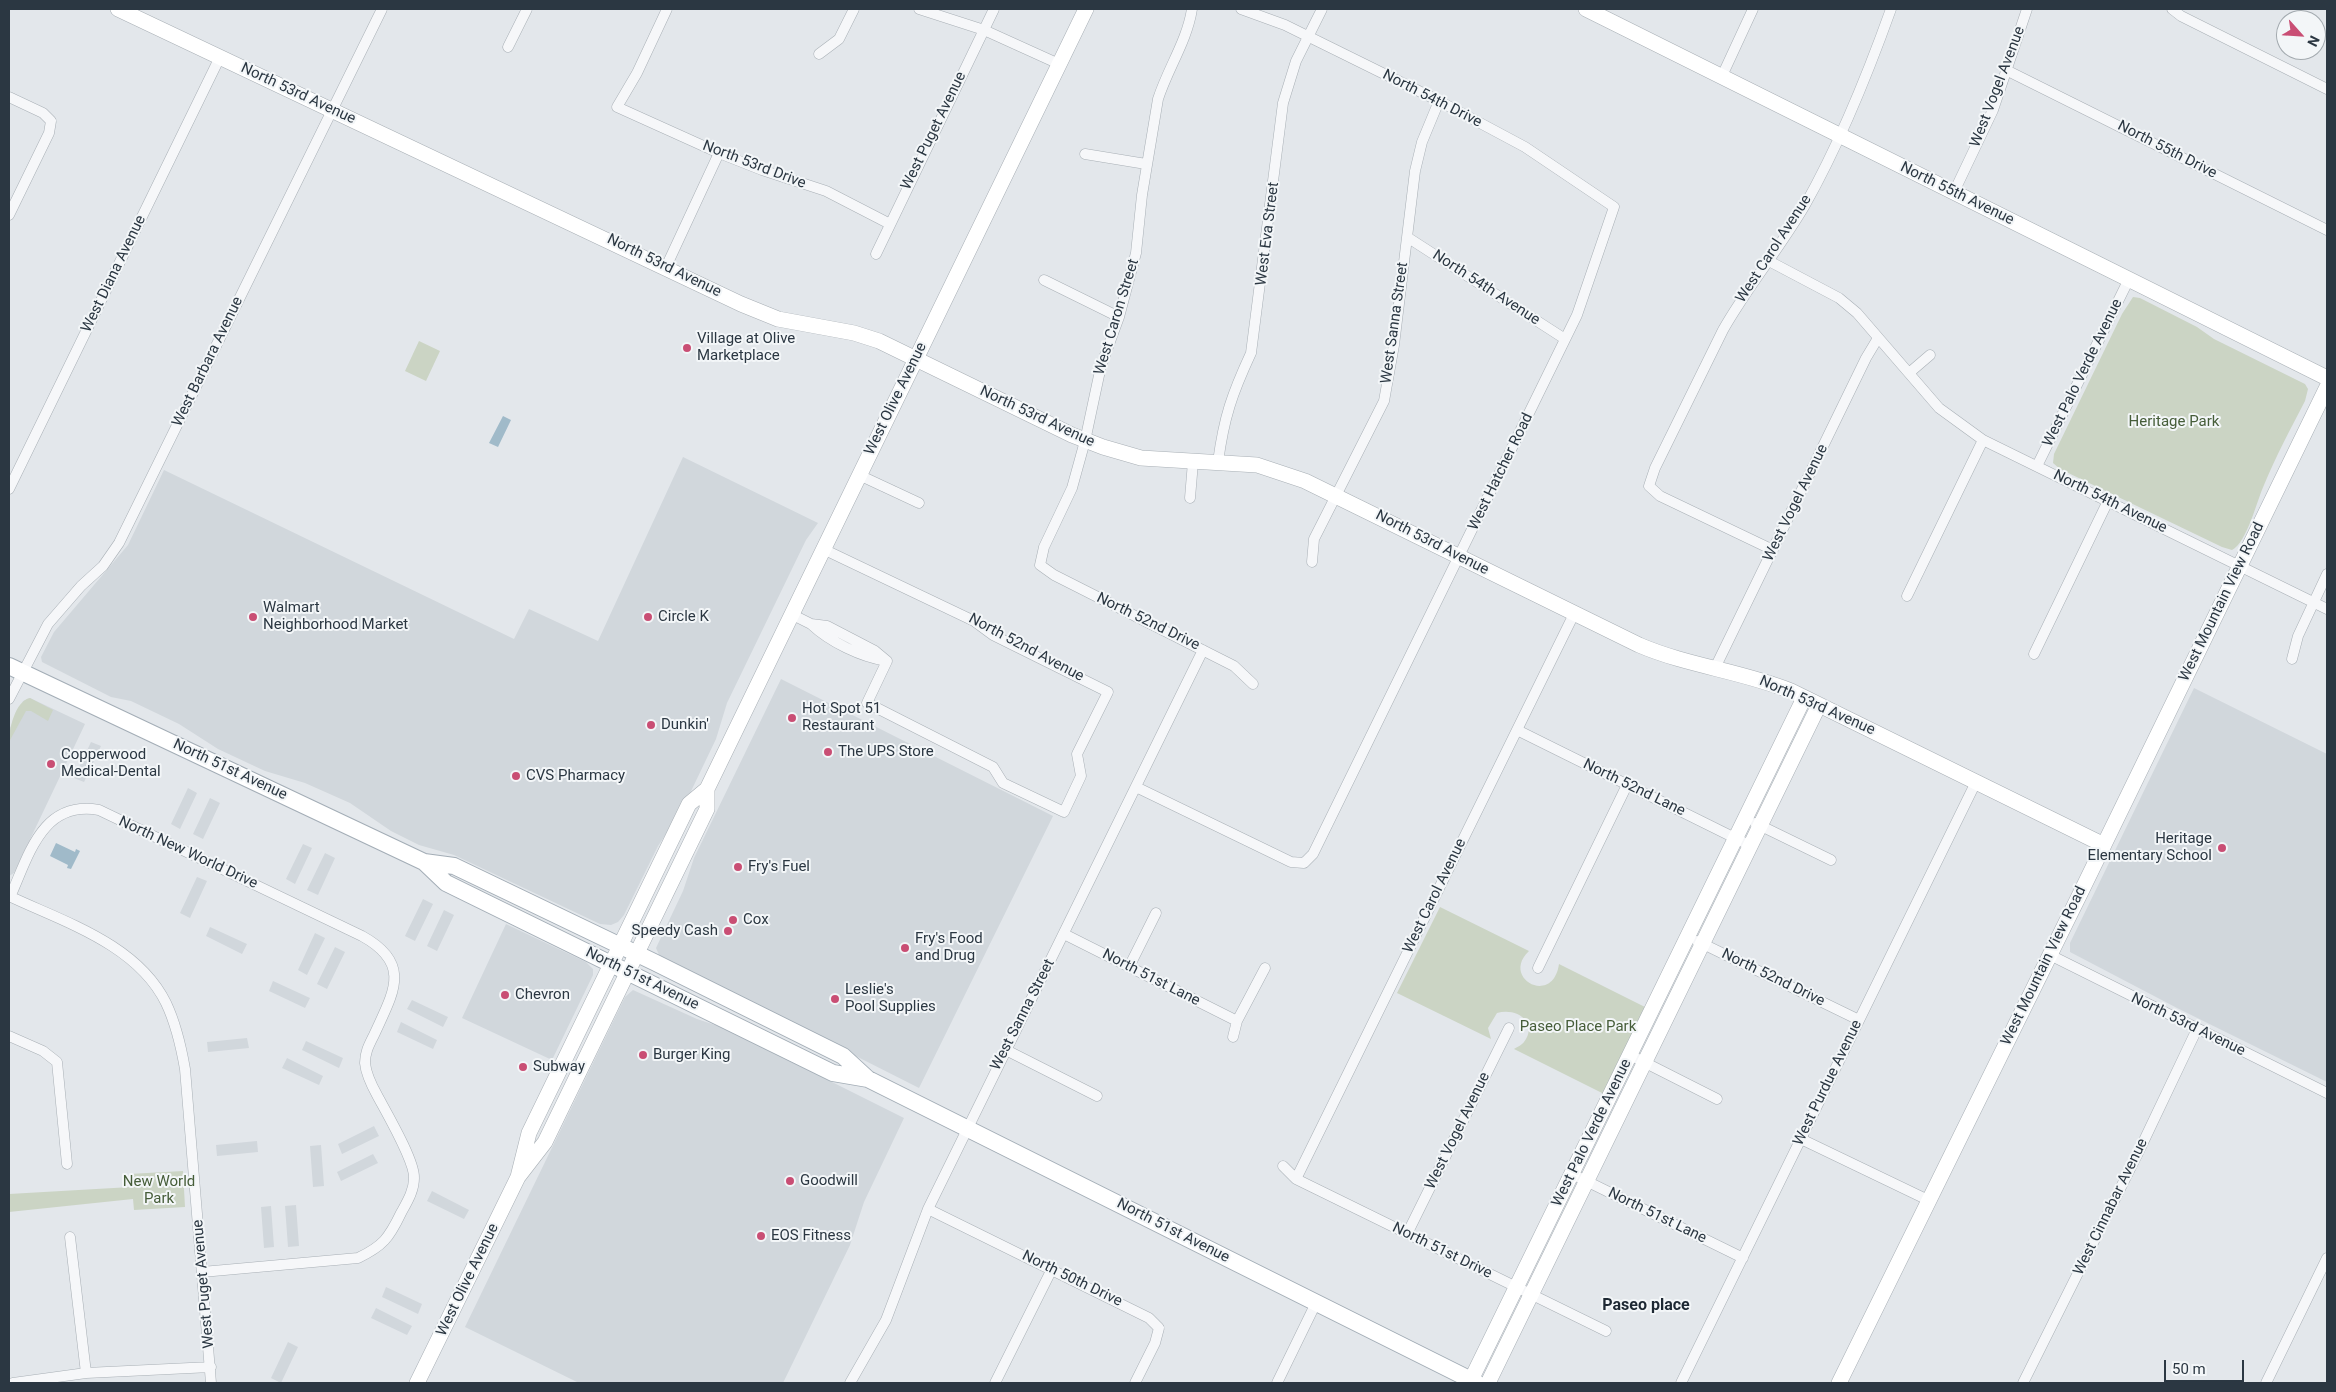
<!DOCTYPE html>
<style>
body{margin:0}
#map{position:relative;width:2336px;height:1392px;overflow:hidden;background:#e3e7eb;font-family:Roboto,sans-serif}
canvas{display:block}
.frame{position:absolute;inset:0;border:10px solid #2b3742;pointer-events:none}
.north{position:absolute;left:2276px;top:10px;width:50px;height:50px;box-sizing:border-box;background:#f3f6f8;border:1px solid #a3aaaf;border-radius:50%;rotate:116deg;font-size:14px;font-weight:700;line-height:20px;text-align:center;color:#2b3742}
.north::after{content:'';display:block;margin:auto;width:18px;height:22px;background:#c94e74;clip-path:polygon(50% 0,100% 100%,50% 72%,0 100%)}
.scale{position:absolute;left:2164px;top:1360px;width:80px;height:22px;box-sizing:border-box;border:2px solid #2b3742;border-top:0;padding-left:6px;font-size:15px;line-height:18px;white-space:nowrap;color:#2b3742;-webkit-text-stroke:4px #f3f6f8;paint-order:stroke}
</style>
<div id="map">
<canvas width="2336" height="1392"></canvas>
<div class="frame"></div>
<div class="north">N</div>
<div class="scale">50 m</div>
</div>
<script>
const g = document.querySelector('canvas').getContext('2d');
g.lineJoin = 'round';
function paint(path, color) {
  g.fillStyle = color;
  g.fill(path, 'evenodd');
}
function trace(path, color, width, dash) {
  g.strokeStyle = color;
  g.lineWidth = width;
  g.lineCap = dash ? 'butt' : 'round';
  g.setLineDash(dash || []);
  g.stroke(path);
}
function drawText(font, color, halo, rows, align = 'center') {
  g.font = font + ' Roboto,sans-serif';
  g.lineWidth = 4;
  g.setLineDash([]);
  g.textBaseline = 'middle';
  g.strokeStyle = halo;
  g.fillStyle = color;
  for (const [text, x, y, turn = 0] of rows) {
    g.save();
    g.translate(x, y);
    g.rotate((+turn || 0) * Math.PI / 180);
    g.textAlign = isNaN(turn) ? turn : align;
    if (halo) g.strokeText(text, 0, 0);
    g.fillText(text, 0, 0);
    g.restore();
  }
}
paint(new Path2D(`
 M 683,457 L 818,523 L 806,540 L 727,703 L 716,739 L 682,810 L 658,846 L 624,915 L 618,922 L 611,925 L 600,924 L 454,855 L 419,845 L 391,831 L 350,803 L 305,783 L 265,771 L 218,749 L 179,724 L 131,701 L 111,697 L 42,662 L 41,657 L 54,632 L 128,545 L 164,470 L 514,639 L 529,609 L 598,641 Z
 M 781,679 L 1053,816 L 919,1088 L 660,957 L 656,948 L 683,891 L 694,858 Z
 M 2194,688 L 2327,754 L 2327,1082 L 2177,1008 L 2070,952 L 2070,943 Z
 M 30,698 L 85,724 L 14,873 L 9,876 L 9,730 L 23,701 Z
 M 91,742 L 101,746 L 84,782 L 74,778 Z
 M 188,788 L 197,793 L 180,829 L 171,824 Z
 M 210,798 L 220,803 L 203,839 L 193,834 Z
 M 303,844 L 312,848 L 295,884 L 286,879 Z
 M 325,853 L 335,858 L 318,895 L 307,890 Z
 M 197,877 L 207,881 L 190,918 L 180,913 Z
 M 423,899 L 433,904 L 415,941 L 405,936 Z
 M 444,910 L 454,915 L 437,951 L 427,946 Z
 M 506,924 L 586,962 L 593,969 L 593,975 L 552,1060 L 462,1018 Z
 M 210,927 L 247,944 L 242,954 L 206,936 Z
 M 315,933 L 325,938 L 307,975 L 298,970 Z
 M 335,947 L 345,952 L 327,989 L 317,984 Z
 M 273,981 L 310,998 L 305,1008 L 269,991 Z
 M 633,990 L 697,1019 L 724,1028 L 904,1118 L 864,1202 L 850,1245 L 783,1383 L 579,1383 L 465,1327 L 625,997 Z
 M 412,1000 L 448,1017 L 443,1027 L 407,1009 Z
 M 401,1022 L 437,1040 L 433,1049 L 397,1032 Z
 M 247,1038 L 249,1048 L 208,1052 L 207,1042 Z
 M 306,1041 L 343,1058 L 339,1068 L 302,1050 Z
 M 287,1058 L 323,1076 L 319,1085 L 282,1068 Z
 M 374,1126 L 379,1136 L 342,1154 L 338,1144 Z
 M 257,1141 L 258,1152 L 217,1156 L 216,1145 Z
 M 321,1145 L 324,1186 L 313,1187 L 310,1146 Z
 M 373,1154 L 378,1163 L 341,1181 L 337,1172 Z
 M 432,1191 L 469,1210 L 464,1219 L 427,1201 Z
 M 296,1205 L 299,1246 L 288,1247 L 285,1206 Z
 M 271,1206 L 274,1247 L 264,1248 L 261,1207 Z
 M 386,1287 L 422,1304 L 418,1314 L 382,1297 Z
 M 376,1308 L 412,1326 L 407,1335 L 371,1318 Z
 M 288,1342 L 298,1347 L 281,1383 L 271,1378 Z`), '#d1d7dc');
paint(new Path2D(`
 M 2133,297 L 2140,298 L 2197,327 L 2214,339 L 2305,384 L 2308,389 L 2305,401 C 2291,428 2276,456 2264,485 C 2257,500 2247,543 2232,550 L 2222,547 L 2060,469 L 2053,463 L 2054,454 L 2122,314 Z
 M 419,341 L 440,351 L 426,381 L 405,371 Z
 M 30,698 L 53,710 L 48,721 L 31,711 L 26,711 L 9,742 C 9,730 15,701 30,698 Z
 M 1440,907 L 1529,951 C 1500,978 1553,1007 1559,964 L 1647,1008 L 1606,1095 L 1514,1049 C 1517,1047 1522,1045 1524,1042 C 1539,1022 1516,1007 1497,1013 L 1488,1028 L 1491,1039 L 1397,993 Z
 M 183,1171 L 185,1207 L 134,1210 L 133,1199 L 9,1212 L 9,1194 L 131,1187 L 129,1174 Z`), '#cbd4c4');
paint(new Path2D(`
 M 503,416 L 511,420 L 498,447 L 489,443 Z
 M 56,843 L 75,852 L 76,849 L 80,851 L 71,869 L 67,868 L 68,865 L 50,856 Z`), '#a0bac9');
const street = new Path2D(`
 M 667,9 L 637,73 L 617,107 L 719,153 L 762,170 L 826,191 L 890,224
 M 919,9 L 984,30 L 1059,64
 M 1192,9 C 1187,41 1168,68 1158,99 L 1142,195 L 1136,253 L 1119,317 L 1101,366 L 1085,441 L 1072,488 L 1044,547 L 1040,565 L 1054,575 L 1234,666 L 1253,684
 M 2172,9 L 2181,16 L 2327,89
 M 508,47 L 527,9
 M 819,54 L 839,39 L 854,9
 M 2006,70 L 2327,230
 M 1722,76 L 1753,9
 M 9,97 L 43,113 L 51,121 L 49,133 L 9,215
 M 1085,154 L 1146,164
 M 1954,192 L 1993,110 L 2027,9
 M 1407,237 L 1565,339
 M 876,254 L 994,9
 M 1767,260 L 1839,298 L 1857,313 L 1939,408 L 1983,440 L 2327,609
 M 666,267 L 719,153
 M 1044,280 L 1119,317
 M 1909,373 L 1930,355
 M 1218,462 C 1224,417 1232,394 1251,353 L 1283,103 L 1296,61 L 1322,9
 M 2037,466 L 2129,279
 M 859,475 L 919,503
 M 9,489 L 220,57
 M 1190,498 L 1193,462
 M 823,549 L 974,621 L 993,635 L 1108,692 L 1077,754 L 1081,776 L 1064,812 L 1003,783 L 993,767 L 867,703 L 887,661
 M 1773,550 L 1660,496 L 1649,486 L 1655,468 L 1723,330 C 1748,286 1780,248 1805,205 C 1840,143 1867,76 1891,9
 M 1312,562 L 1314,539 L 1384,401 L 1394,345 L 1415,171 L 1422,142 L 1439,101
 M 1907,596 L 1983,440
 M 791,614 L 811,624 L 827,626 L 875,651 L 887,661
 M 811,624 C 830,642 861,657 887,661
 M 2034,654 L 2108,501
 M 2292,659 L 2298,636 L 2327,574
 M 1715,668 L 1866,358 L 1878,338
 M 9,699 L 48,624 L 81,586 L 103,566 L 119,543 L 382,9
 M 1517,730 L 1751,846
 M 1136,787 L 1291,862 L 1304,863 L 1313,854 L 1577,315 L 1614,207 L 1525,147 L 1439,101 L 1285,25 L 1241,9
 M 1755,823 L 1831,860
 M 9,896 C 64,922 137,944 166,1003 C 176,1024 181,1046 185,1069 L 211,1383
 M 10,897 C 29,855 42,800 99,810 L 362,936 C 413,964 393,993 374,1035 C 369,1045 365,1052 365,1063 C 366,1074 372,1086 377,1095 C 386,1112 415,1161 414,1178 C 414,1191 407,1202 401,1213 C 389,1238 383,1246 358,1258 L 202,1272
 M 1064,934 L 1237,1021
 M 1697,941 L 1859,1020
 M 2050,955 L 2327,1093
 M 1129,967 L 1156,913
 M 1538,968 L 1627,785
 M 9,1036 L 43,1051 L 57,1062 L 67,1164
 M 1233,1037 L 1237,1021 L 1265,968
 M 1006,1050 L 1097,1096
 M 1630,1055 L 1717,1099
 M 1801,1139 L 1928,1200
 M 1283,1166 L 1296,1179 L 1606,1331
 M 1572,1174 L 1743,1258
 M 1296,1179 L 1574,614
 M 928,1209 L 1149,1318 L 1159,1328 L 1155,1343 L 1135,1383
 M 1407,1234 L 1509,1028
 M 70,1237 L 86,1373
 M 13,1383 L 86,1373 L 211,1367
 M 850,1383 L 886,1320 L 928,1209 L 1203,650
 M 995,1383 L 1052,1269
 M 1277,1383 L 1316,1303
 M 1681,1383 L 1976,782
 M 2023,1383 L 2139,1151 L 2197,1029
 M 2266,1383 L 2327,1258`);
const secondary = new Path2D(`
 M 118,9 L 741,304 L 778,319 L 854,333 L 879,341 L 1072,435 L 1103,447 L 1141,458 L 1257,465 L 1305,481 L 1639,645 C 1688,666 1741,671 1791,691 L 2104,845
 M 1586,9 L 2327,378
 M 518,1177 L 529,1133 L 689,804 L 707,789 L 1086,9
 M 1471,1380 L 1804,698
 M 417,1383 L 518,1177 L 545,1142 L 707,809 L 707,789
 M 1488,1383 L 1819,705
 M 1839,1383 L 2080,894 L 2327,387`);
const primary = new Path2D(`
 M 9,666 L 424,862 L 454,866 L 654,962 L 843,1056 L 868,1079 L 1477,1383
 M 424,862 L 446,883 L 833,1073 L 868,1079`);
trace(street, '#a8afb5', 11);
trace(secondary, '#a8afb5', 16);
trace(primary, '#a3adb6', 18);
trace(street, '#f6f7f9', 10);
trace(secondary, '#fff', 15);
trace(primary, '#fff', 16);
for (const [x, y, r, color] of [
 [687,348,5,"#c94e74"],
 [253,617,5,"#c94e74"],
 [648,617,5,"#c94e74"],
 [792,718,5,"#c94e74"],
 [651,725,5,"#c94e74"],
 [828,752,5,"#c94e74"],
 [51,764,5,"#c94e74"],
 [516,776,5,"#c94e74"],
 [2222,848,5,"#c94e74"],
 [738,867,5,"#c94e74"],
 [733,920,5,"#c94e74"],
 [728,931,5,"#c94e74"],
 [905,948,5,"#c94e74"],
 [505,995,5,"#c94e74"],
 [835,999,5,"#c94e74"],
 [643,1055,5,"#c94e74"],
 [523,1067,5,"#c94e74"],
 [790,1181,5,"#c94e74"],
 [761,1236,5,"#c94e74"]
]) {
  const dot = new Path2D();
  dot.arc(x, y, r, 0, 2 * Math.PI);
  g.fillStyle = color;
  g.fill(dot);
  trace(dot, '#f3f6f8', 2);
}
drawText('15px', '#2b3742', '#f3f6f8', [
 ["West Vogel Avenue",1998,87,-69],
 ["North 53rd Avenue",298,94,25],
 ["North 54th Drive",1432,99,27],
 ["West Puget Avenue",934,131,-64],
 ["North 55th Drive",2167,150,27],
 ["North 53rd Drive",754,165,21],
 ["North 55th Avenue",1957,194,26],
 ["West Eva Street",1268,234,-83],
 ["West Carol Avenue",1774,249,-57],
 ["North 53rd Avenue",664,266,26],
 ["West Diana Avenue",114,274,-64],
 ["North 54th Avenue",1486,288,33],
 ["West Caron Street",1117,317,-73],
 ["West Sanna Street",1395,323,-82],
 ["West Barbara Avenue",208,362,-64],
 ["West Palo Verde Avenue",2083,373,-64],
 ["West Olive Avenue",896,399,-64],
 ["North 53rd Avenue",1037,417,25],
 ["West Hatcher Road",1501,472,-64],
 ["North 54th Avenue",2110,502,26],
 ["West Vogel Avenue",1796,503,-64],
 ["North 53rd Avenue",1432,543,27],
 ["West Mountain View Road",2222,602,-64],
 ["North 52nd Drive",1148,622,26],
 ["North 52nd Avenue",1026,648,28],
 ["North 53rd Avenue",1817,706,24],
 ["North 51st Avenue",230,770,25],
 ["North 52nd Lane",1634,788,26],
 ["North New World Drive",188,853,25],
 ["West Carol Avenue",1435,896,-64],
 ["West Mountain View Road",2044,966,-64],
 ["North 51st Lane",1151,978,27],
 ["North 52nd Drive",1773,978,26],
 ["North 51st Avenue",642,979,26],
 ["West Sanna Street",1023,1015,-63],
 ["North 53rd Avenue",2188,1025,26],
 ["West Purdue Avenue",1828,1083,-64],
 ["West Vogel Avenue",1458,1131,-64],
 ["West Palo Verde Avenue",1592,1133,-64],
 ["West Cinnabar Avenue",2111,1207,-64],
 ["North 51st Lane",1657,1216,26],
 ["North 51st Avenue",1173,1231,27],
 ["North 51st Drive",1442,1251,26],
 ["North 50th Drive",1072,1279,26],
 ["West Olive Avenue",468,1280,-64],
 ["West Puget Avenue",204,1284,-95]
]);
drawText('15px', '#2b3742', '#f3f6f8', [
 ["Village at Olive",697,339],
 ["Marketplace",697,356],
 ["Walmart",263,608],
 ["Neighborhood Market",263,625],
 ["Circle K",658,617],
 ["Hot Spot 51",802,709],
 ["Restaurant",802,726],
 ["Dunkin'",661,725],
 ["The UPS Store",838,752],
 ["Copperwood",61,755],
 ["Medical-Dental",61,772],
 ["CVS Pharmacy",526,776],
 ["Heritage",2212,839,"right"],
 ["Elementary School",2212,856,"right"],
 ["Fry's Fuel",748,867],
 ["Cox",743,920],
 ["Speedy Cash",718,931,"right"],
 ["Fry's Food",915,939],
 ["and Drug",915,956],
 ["Leslie's",845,990],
 ["Pool Supplies",845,1007],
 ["Chevron",515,995],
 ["Burger King",653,1055],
 ["Subway",533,1067],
 ["Goodwill",800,1181],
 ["EOS Fitness",771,1236]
], 'left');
drawText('15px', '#465d39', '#f3f6f8', [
 ["Heritage Park",2174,422],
 ["Paseo Place Park",1578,1027],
 ["New World",159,1182],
 ["Park",159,1199]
]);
drawText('bold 16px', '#1d2833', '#f3f6f8', [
 ["Paseo place",1646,1306]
]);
</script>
